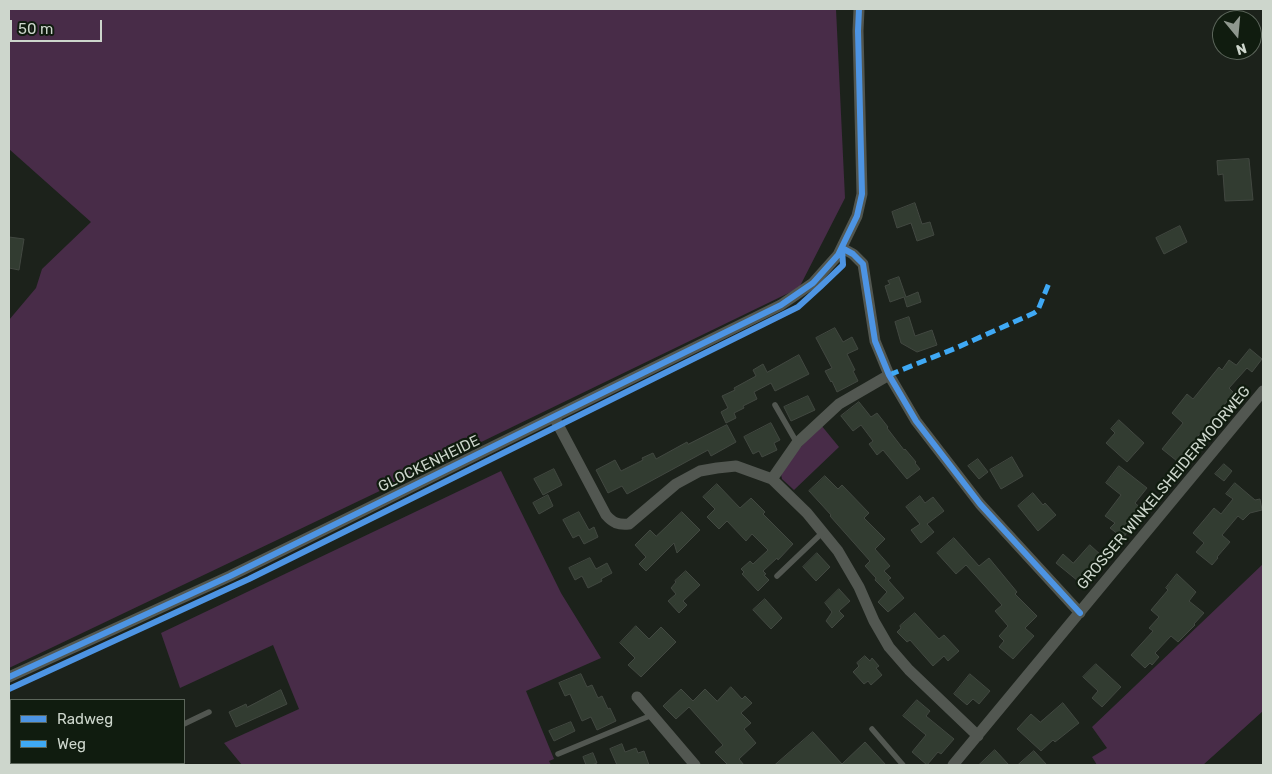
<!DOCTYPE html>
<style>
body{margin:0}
#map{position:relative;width:1272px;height:774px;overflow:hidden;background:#1c221b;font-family:Rubik,sans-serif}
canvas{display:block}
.frame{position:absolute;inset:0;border:10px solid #cdd6cc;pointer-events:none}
.legend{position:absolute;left:10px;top:699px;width:175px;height:65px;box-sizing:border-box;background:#101c0f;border:1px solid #5c665b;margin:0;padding:6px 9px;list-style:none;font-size:15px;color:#cdd6cc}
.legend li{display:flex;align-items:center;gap:10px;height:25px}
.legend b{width:25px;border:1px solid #5c665b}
.north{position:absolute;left:1212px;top:10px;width:50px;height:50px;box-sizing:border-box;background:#101c0f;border:1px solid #5c665b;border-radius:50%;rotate:163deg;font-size:14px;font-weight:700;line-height:20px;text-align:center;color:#cdd6cc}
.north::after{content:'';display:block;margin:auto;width:18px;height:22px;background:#8f978e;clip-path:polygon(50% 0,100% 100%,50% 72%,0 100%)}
.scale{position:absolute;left:10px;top:20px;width:92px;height:22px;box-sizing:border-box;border:2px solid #cdd6cc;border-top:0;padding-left:6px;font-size:15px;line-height:18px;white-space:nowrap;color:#cdd6cc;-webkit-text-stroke:4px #101c0f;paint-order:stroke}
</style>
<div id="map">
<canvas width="1272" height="774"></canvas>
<div class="frame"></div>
<ul class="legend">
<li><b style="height:6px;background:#4d94e3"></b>Radweg</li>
<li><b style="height:6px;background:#3fa9f5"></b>Weg</li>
</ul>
<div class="north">N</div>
<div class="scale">50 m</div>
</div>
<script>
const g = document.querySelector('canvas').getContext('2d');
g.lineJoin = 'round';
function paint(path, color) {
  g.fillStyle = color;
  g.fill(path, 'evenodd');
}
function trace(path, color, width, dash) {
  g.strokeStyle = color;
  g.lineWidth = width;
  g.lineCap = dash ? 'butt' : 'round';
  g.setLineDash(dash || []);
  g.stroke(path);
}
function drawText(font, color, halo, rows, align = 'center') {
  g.font = font + ' Rubik,sans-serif';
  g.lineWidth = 4.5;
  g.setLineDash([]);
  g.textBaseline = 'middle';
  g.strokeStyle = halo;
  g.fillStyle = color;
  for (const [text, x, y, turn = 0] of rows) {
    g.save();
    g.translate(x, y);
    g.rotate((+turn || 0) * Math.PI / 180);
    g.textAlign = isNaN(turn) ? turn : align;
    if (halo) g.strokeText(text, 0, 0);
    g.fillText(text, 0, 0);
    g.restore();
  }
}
paint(new Path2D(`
 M 9,9 L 836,9 L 845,198 L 799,288 L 409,477 L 9,668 L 9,320 L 36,288 L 42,269 L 91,222 L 9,149 Z
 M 821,425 L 839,447 L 794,490 L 782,479 L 781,474 L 797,451 Z
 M 501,471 L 561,593 L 601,658 L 526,691 L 554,759 L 549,761 L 551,765 L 242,765 L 224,743 L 299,709 L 273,645 L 180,688 L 161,633 Z
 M 1263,564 L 1263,711 L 1203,765 L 1097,765 L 1092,757 L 1107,748 L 1092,727 Z`), '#482c48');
const building = new Path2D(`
 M 1249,159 L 1253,200 L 1225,201 L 1223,174 L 1218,175 L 1217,161 Z
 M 915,203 L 922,224 L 930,222 L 934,235 L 917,241 L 911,223 L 897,228 L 892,212 Z
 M 1180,226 L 1187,242 L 1164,254 L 1156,238 Z
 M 9,237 L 24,239 L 19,270 L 9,268 Z
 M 899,277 L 906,297 L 918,292 L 921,302 L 907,307 L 904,297 L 890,302 L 885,286 L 890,284 L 888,281 Z
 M 909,317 L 915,336 L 932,330 L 937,345 L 917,352 L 901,343 L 895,322 Z
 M 835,328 L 843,342 L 852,337 L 858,349 L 847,354 L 855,370 L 853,371 L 858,381 L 837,392 L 832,381 L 831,382 L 825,371 L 832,368 L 816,338 Z
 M 1250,349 L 1262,359 L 1252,372 L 1247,368 L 1229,388 L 1234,393 L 1177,461 L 1162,449 L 1183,423 L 1172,413 L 1187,394 L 1193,399 L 1219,367 L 1222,370 L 1229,360 L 1236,365 Z
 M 799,355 L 809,374 L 775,391 L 771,383 L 754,392 L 757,399 L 743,406 L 744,408 L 734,413 L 736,418 L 726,423 L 721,412 L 728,408 L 722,396 L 735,390 L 734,388 L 756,376 L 753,370 L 763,364 L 767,372 Z
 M 808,396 L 815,410 L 791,421 L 784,407 Z
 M 859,402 L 871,417 L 877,413 L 888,427 L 887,428 L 904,450 L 905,449 L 916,462 L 915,463 L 920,469 L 907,479 L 883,450 L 877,455 L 869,444 L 873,441 L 861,425 L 853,431 L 841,416 Z
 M 1119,420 L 1144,443 L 1127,462 L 1106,443 L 1115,433 L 1111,429 Z
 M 771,423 L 780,440 L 774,443 L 777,450 L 762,457 L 759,451 L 753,454 L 744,437 Z
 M 727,425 L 736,442 L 711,456 L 708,450 L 627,494 L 622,486 L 608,493 L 596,470 L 615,460 L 621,471 L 643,460 L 642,458 L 653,453 L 656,459 L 687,442 L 688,444 Z
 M 1012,457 L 1023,476 L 1001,489 L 990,470 Z
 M 978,459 L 988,472 L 979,479 L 968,466 Z
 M 1224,464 L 1232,471 L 1224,481 L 1215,474 Z
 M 1119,466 L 1147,488 L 1135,503 L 1144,511 L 1123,538 L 1110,528 L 1115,523 L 1105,516 L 1121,495 L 1106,483 Z
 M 554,469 L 562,485 L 543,495 L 534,479 Z
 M 825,476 L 838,489 L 842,485 L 869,513 L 864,518 L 885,539 L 875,549 L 890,566 L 884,571 L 891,578 L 888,580 L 904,598 L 888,612 L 878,602 L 887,592 L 875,580 L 876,578 L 865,566 L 870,561 L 830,516 L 831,515 L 809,491 Z
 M 1235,483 L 1255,500 L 1260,499 L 1262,510 L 1250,513 L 1243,520 L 1238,516 L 1222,535 L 1230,542 L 1217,557 L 1218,558 L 1212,565 L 1196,552 L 1204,543 L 1193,533 L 1214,508 L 1221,514 L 1233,499 L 1226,494 Z
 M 717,484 L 740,508 L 751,498 L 765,512 L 763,514 L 793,544 L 778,560 L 777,558 L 763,571 L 766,574 L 764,575 L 769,580 L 758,591 L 742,574 L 744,572 L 741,569 L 750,561 L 753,564 L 768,550 L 752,534 L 746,541 L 727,521 L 719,529 L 707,517 L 715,509 L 703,497 Z
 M 1033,493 L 1043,505 L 1045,503 L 1056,515 L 1038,531 L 1018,506 Z
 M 548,495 L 553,506 L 539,514 L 533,503 Z
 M 920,496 L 925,503 L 933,497 L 944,511 L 927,524 L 934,532 L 921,543 L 911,530 L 920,524 L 906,507 Z
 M 579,512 L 589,530 L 594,527 L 598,537 L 584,544 L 579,535 L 573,538 L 563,520 Z
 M 682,512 L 700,530 L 677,553 L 674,543 L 646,571 L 639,564 L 646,557 L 635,545 L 650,530 L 656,536 Z
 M 954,538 L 979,566 L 989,558 L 1017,592 L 1015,594 L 1037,616 L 1025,628 L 1034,636 L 1013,659 L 999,647 L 1004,641 L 999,636 L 1008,626 L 995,611 L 1002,605 L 966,565 L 956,574 L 937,553 Z
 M 1090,545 L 1102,556 L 1088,572 L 1087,571 L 1078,581 L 1056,563 L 1063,554 L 1073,563 Z
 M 817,553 L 830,567 L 816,581 L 803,567 Z
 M 590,558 L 596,569 L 607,563 L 612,573 L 601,579 L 602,581 L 588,588 L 582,576 L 575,580 L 569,568 Z
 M 686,571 L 700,585 L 683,601 L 687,605 L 679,613 L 668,601 L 676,594 L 671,588 L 676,582 L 675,581 Z
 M 1177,574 L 1196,592 L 1189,601 L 1204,613 L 1194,624 L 1195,625 L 1178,642 L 1171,636 L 1155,653 L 1159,657 L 1152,665 L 1150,663 L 1145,668 L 1131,655 L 1153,631 L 1149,628 L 1159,617 L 1151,610 L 1168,590 L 1166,588 Z
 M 839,589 L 850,601 L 839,611 L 844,616 L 832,628 L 826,621 L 832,612 L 825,603 Z
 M 765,599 L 782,618 L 771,629 L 753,610 Z
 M 915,613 L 939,639 L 944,635 L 959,651 L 948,661 L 944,656 L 933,666 L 910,640 L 907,642 L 897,632 L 901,628 L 900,626 Z
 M 636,626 L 649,639 L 661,627 L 676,642 L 641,677 L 628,665 L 635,658 L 620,643 Z
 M 865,656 L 870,661 L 872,658 L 879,666 L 876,668 L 882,675 L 871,685 L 868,681 L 864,684 L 853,672 L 859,666 L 857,663 Z
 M 1096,664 L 1121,687 L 1102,707 L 1092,698 L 1098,691 L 1083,677 Z
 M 581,674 L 587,687 L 592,685 L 598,698 L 602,696 L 608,709 L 610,708 L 616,721 L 597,730 L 591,717 L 582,721 L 570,694 L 565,696 L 559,683 Z
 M 970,674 L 990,691 L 979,704 L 973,699 L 967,705 L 954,694 Z
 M 731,687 L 742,699 L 745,696 L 752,703 L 741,713 L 751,723 L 744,729 L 756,743 L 739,759 L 744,765 L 728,765 L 715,752 L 723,745 L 689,707 L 676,719 L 663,706 L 681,689 L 693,701 L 705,689 L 717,701 Z
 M 281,690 L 287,704 L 236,727 L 229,712 L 246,704 L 247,707 Z
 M 917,700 L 930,711 L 926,716 L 954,739 L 941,754 L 938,752 L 927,765 L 912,752 L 926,735 L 903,716 Z
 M 1063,703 L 1079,723 L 1055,742 L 1053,740 L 1041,751 L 1017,729 L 1031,714 L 1040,722 Z
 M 571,722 L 575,731 L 554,741 L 549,731 Z
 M 813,732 L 842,764 L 865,742 L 886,765 L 775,765 Z
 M 622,744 L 625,752 L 636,748 L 638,753 L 644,751 L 649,765 L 617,765 L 610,749 Z
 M 995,750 L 1009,765 L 979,765 Z
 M 1034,751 L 1047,765 L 1018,765 Z
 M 593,753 L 597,763 L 592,765 L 586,765 L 583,757 Z`);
paint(building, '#323c31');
trace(building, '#424841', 1);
trace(new Path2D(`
 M 9,762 L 11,765`), '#525651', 2.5, [5, 2.5]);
trace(new Path2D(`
 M 775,405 L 797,443
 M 777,576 L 823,532
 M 184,724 L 209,712
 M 872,729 L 903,765
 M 558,754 L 652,715
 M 169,763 L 174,765
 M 91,765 L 97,763`), '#525751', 5.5);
trace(new Path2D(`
 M 842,248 L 853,254 L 863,264 L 875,341 L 889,375 L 916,421 L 980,504 L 1080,613
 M 554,417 L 606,515 C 613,523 618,525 629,524 L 676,484 L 700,471 L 717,468 L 736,466 L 772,479 L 807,513 L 838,551 L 859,587 L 874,621 L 889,647 L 909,670 L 978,736
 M 772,479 L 797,443 L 839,404 L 889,375
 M 9,677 L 230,576 L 781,305 L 813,283 L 838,255 L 857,216 L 862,194 L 858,31 L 859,9
 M 637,697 L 695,765
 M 953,765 L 1263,391`), '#525751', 11);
trace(new Path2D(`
 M 889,375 L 956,348 L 1034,313 L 1038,310 L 1049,283`), '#3fa9f5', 5, [10, 5]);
trace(new Path2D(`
 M 842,248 L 853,254 L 863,264 L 875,341 L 889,375 L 916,421 L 980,504 L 1080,613
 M 9,677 L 230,576 L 781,305 L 813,283 L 838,255 L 857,216 L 862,194 L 858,31 L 859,9
 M 9,689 L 249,579 L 798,307 L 820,287 L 843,265 L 842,248`), '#4d94e3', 6);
drawText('15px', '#cdd6cc', '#101c0f', [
 ["GLOCKENHEIDE",429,464,-26],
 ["GROSSER WINKELSHEIDERMOORWEG",1164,488,-50]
]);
</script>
